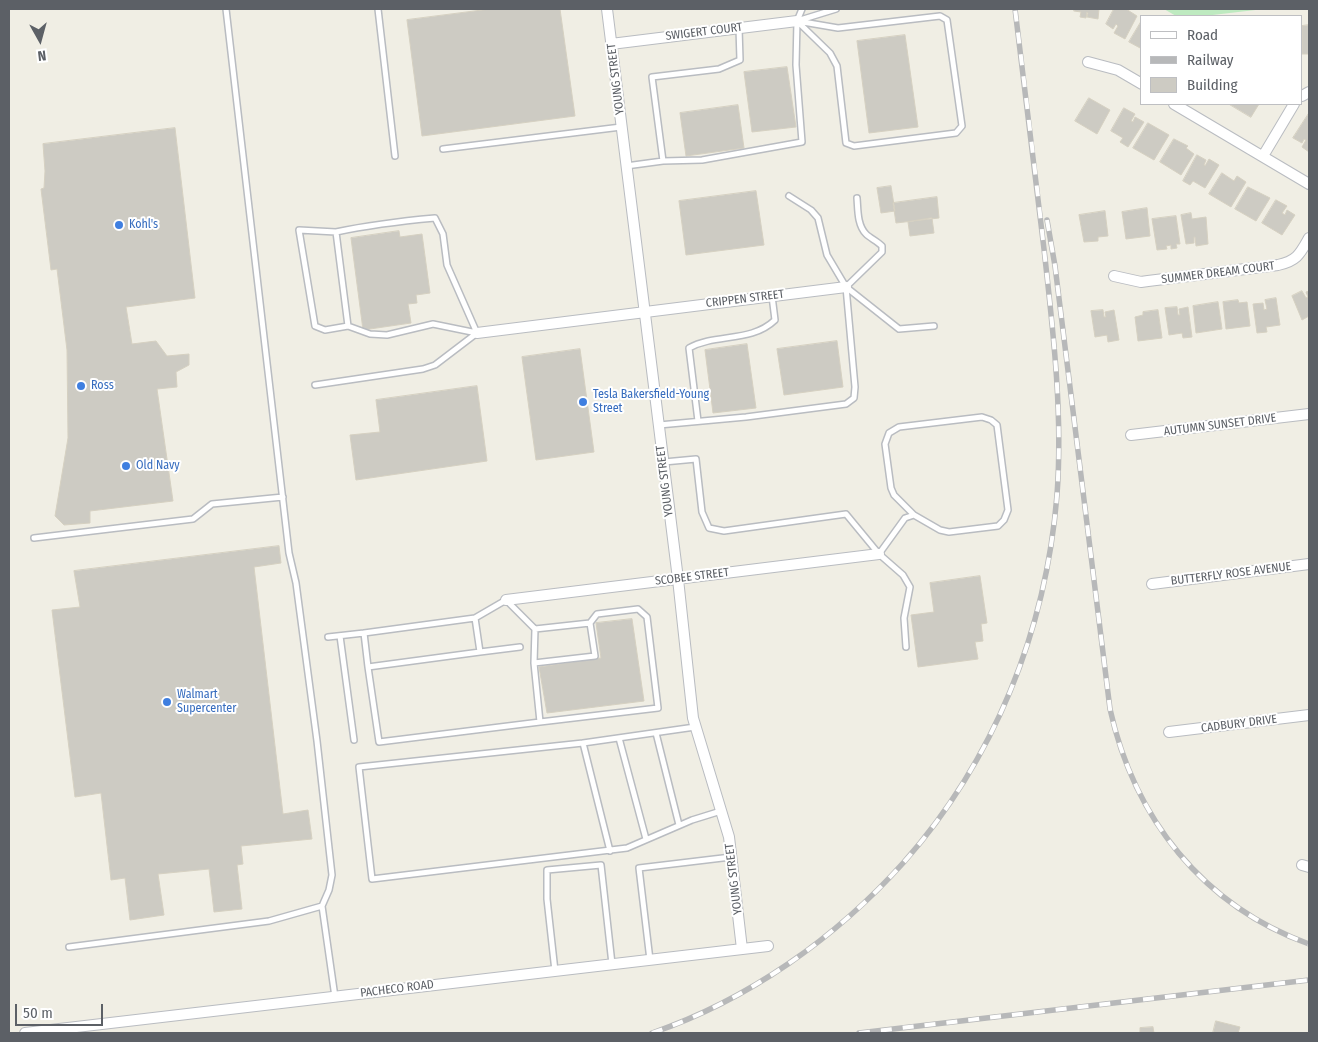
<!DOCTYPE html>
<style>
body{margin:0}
#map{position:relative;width:1318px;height:1042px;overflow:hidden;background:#f0eee4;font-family:"Fira Sans Condensed",sans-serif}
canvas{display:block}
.frame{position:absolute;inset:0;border:10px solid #5c6066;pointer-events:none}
.legend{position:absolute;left:1140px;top:15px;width:162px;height:90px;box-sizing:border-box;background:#fff;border:1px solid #bebfc2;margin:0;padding:6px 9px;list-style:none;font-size:15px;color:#5c6066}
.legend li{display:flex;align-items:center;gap:10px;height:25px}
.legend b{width:25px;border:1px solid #bebfc2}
.north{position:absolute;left:15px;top:15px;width:50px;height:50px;-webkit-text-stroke:4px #fff;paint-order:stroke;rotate:173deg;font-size:14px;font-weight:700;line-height:20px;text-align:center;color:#5c6066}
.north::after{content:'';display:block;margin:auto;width:18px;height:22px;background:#5c6066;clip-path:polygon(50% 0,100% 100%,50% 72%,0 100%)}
.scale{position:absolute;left:15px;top:1004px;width:88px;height:22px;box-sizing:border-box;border:2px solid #5c6066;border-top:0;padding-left:6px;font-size:15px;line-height:18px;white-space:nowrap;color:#5c6066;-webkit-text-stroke:4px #fff;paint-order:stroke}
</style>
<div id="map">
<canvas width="1318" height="1042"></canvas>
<div class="frame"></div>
<ul class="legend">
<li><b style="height:6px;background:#fff"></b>Road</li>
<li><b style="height:6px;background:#b7b8b9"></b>Railway</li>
<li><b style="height:14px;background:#cdcbc3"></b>Building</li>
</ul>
<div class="north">N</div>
<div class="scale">50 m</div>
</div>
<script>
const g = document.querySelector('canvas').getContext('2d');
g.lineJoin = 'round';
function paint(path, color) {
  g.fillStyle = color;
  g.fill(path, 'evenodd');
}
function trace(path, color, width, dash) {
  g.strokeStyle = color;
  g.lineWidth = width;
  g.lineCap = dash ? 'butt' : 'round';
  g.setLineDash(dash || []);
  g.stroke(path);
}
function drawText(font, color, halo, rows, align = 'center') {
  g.font = font + ' "Fira Sans Condensed",sans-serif';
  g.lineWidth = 4;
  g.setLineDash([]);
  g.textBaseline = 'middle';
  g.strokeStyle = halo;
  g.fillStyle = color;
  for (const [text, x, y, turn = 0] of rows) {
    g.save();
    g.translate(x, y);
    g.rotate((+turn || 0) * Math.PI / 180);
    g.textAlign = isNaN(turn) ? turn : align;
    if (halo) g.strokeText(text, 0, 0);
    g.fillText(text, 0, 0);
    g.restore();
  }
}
paint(new Path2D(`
 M 1164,9 L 1264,9 L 1204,16 L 1176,16 Z`), '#beeac0');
const building = new Path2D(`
 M 490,9 L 560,9 L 575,116 L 422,136 L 407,20 Z
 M 1075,9 L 1099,9 L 1098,19 L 1087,17 L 1088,13 L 1087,12 L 1086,18 L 1080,17 L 1081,12 L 1074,11 Z
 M 1114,9 L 1126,9 L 1137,16 L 1125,39 L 1114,33 L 1118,26 L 1116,24 L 1113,29 L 1106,24 Z
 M 1142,20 L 1142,49 L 1129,42 Z
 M 1309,25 L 1309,54 L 1302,54 L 1302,26 Z
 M 905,35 L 918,127 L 869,133 L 857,41 Z
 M 787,67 L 796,127 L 752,132 L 744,72 Z
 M 1089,98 L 1110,110 L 1097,134 L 1075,121 Z
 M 1229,104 L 1259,104 L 1251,117 Z
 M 738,105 L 744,148 L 686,156 L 680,113 Z
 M 1124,108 L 1135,114 L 1131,121 L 1133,122 L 1135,117 L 1144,122 L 1128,147 L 1120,142 L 1123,138 L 1111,131 Z
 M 1309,113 L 1309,152 L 1302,147 L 1306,140 L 1304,139 L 1302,143 L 1293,138 Z
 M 1148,123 L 1169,135 L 1154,160 L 1133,148 Z
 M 175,128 L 195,298 L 126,307 L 132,344 L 156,341 L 167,356 L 189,354 L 189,365 L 176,372 L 177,387 L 157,389 L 173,501 L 90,511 L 90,523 L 64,525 L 55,516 L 68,438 L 67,350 L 57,269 L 51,270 L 41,189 L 44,188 L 45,171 L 43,144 Z
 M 1174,139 L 1188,146 L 1186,148 L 1194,154 L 1181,175 L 1160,162 Z
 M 1197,155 L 1206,160 L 1204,165 L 1205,166 L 1209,159 L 1219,165 L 1205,188 L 1193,181 L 1190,185 L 1183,181 Z
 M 1222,173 L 1234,181 L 1237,176 L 1246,182 L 1231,207 L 1209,194 Z
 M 891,186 L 895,211 L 881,213 L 877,188 Z
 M 1248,187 L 1270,198 L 1256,221 L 1235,209 Z
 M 756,191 L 764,245 L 686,255 L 679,201 Z
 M 937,197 L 939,218 L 896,223 L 893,203 Z
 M 1276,200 L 1287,206 L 1282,213 L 1285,215 L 1287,210 L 1295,215 L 1282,235 L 1262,223 Z
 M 1147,208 L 1150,236 L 1126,239 L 1122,212 Z
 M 1105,211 L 1108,236 L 1098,237 L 1098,241 L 1084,242 L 1079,215 Z
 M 1191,213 L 1192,219 L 1206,217 L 1208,244 L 1196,246 L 1195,237 L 1194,237 L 1194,243 L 1186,244 L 1181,215 Z
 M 1176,216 L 1180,244 L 1176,244 L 1177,248 L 1171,249 L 1171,245 L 1166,246 L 1167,249 L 1157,250 L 1152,219 Z
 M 932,218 L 934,233 L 910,236 L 908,222 Z
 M 399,231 L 400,237 L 422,234 L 430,293 L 416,295 L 417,303 L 408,304 L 411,323 L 363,330 L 351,238 Z
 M 1302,291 L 1306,298 L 1308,297 L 1306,292 L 1309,291 L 1309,316 L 1302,320 L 1292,296 Z
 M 1276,298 L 1280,325 L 1266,327 L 1267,332 L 1257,333 L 1253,304 L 1263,303 L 1264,310 L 1267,309 L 1265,300 Z
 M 1238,300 L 1239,303 L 1247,302 L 1250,326 L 1226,329 L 1223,302 Z
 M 1218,302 L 1222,329 L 1196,333 L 1193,306 Z
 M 1177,307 L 1178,315 L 1180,315 L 1179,309 L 1188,307 L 1192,337 L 1183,338 L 1182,333 L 1169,335 L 1165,308 Z
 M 1103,310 L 1104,317 L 1106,317 L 1105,312 L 1114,310 L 1119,340 L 1108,342 L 1107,335 L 1095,337 L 1091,311 Z
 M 1158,310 L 1162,338 L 1138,341 L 1135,317 L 1143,315 L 1143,312 Z
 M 837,341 L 843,387 L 784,395 L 777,349 Z
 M 747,344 L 756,408 L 713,413 L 705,350 Z
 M 580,349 L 594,452 L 536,460 L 522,357 Z
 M 477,386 L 487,461 L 356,480 L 350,435 L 380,432 L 376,400 Z
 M 279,546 L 281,563 L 254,567 L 283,814 L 308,810 L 312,839 L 241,846 L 243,864 L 237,865 L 242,909 L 214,912 L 209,869 L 158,874 L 164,915 L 130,920 L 125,878 L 111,880 L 101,793 L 75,797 L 52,610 L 80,607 L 74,571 Z
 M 980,576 L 987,623 L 981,624 L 983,641 L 975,642 L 978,659 L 918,667 L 911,615 L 934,612 L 930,583 Z
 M 632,619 L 644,701 L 547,713 L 539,667 L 601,658 L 596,623 Z
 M 1216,1021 L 1240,1027 L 1238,1033 L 1213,1033 Z
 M 1153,1027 L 1154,1033 L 1140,1033 L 1140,1028 Z`);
paint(building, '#cdcbc3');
trace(building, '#d5d0c1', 1);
const service = new Path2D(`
 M 226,9 L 289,553 L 296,583 L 317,741 L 332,875 L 329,890 L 322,906
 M 378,9 L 395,156
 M 802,9 L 797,21 L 836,9
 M 940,16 L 947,20 L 962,126 L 956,133 L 854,146 L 846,143 L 837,66 L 830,53 L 797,21 L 838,28 Z
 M 443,149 L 621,127
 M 663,161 L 702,160 L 802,142 L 796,65 L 797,21
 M 626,166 L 663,161 L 652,77 L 719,69 L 740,60 L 739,28
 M 789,196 L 811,210 L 818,218 L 827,255 L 846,287 L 899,329 L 934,326
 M 435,218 L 443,234 L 447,265 L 477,333 L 433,324 L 387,335 L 370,334 L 348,326 L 336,232 C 369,225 402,221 435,218 Z
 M 336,232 L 299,230 L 315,326 L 325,330 L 348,326
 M 315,385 L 423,369 L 435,365 L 477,333
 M 698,421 L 689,348 C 716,333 751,343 775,320 L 772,296
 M 659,425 L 746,417 L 846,404 L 854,398 L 855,387 L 846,287 L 882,252 L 882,246 C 877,241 870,238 866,234 C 857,225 858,209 857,198
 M 664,462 L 696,459 L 702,512 L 709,528 L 724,531 L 846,514 L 879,554 L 903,575 L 910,587 L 904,618 L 906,647
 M 34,538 L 193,519 L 212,504 L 283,497
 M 879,554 L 905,518 L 914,515 L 940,530 L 949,532 L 998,526 L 1004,520 L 1008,510 L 997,425 L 991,420 L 982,417 L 899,427 L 889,433 L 885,444 L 891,488 L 894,495 L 914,515
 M 475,618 L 364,633 L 368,667 L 480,652 L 475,618 L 506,600 L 535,629 L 534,663 L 540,722 L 658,708 L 647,617 L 638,609 L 597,614 L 590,623 L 535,629
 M 340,636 L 354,740
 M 328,637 L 364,633
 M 480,652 L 520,647
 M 534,663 L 595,656 L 590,623
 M 368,667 L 379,742 L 540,722
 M 695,727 L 583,743 L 359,767 L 372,879 L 627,848 L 692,820 L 721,811
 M 656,733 L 679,825
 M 619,738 L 646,839
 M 583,743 L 610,851
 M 69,947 L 269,921 L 322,906 L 335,997
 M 650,960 L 639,868 L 731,857
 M 555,971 L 547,899 L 547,870 L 601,865 L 612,964`);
const minor = new Path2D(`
 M 607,9 L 678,579 L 693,718 L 729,837 L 742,949
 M 611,44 L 797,21
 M 1088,62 L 1118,70 L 1142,84
 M 1302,96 L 1309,92
 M 1174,104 L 1309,184
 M 1263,156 L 1294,104
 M 1114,276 L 1141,282 L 1148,281 L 1278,265 C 1297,261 1300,254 1309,238
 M 477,333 L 846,287
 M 1131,435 L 1309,414
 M 1152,584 L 1309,564
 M 506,600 L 879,554
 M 1169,732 L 1309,715
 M 1302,865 L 1309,867
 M 25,1033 L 768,946`);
trace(service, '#b9bcc1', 8);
trace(minor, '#b9bcc1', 12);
trace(service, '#fff', 5);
trace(minor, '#fff', 10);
const rail = new Path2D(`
 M 1047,220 L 1055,266 L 1110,709 C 1134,818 1203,906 1309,944
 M 652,1033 C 748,1000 836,938 904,862 C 994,760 1046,631 1057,495 C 1063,413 1053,330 1044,249 C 1035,169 1025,89 1015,9
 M 859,1033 L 1309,980`);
trace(rail, '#b7b8b9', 5.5);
trace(rail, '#fff', 4, [11]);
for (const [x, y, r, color] of [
 [119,225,5,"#3f7fe0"],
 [81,386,5,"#3f7fe0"],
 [583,402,5,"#3f7fe0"],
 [126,466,5,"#3f7fe0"],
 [167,702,5,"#3f7fe0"]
]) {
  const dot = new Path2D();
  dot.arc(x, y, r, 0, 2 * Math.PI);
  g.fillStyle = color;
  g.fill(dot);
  trace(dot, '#fff', 2);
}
drawText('12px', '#5c6066', '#fff', [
 ["SWIGERT COURT",704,32,-7],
 ["YOUNG STREET",616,79,-97],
 ["SUMMER DREAM COURT",1218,273,-7],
 ["CRIPPEN STREET",745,299,-7],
 ["AUTUMN SUNSET DRIVE",1220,425,-7],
 ["YOUNG STREET",665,481,-97],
 ["BUTTERFLY ROSE AVENUE",1231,574,-7],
 ["SCOBEE STREET",692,577,-7],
 ["CADBURY DRIVE",1239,724,-7],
 ["YOUNG STREET",734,879,-97],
 ["PACHECO ROAD",397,989,-7]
]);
drawText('12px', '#366cbe', '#fff', [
 ["Kohl's",129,225],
 ["Ross",91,386],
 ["Tesla Bakersfield-Young",593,395],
 ["Street",593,409],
 ["Old Navy",136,466],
 ["Walmart",177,695],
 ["Supercenter",177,709]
], 'left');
</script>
